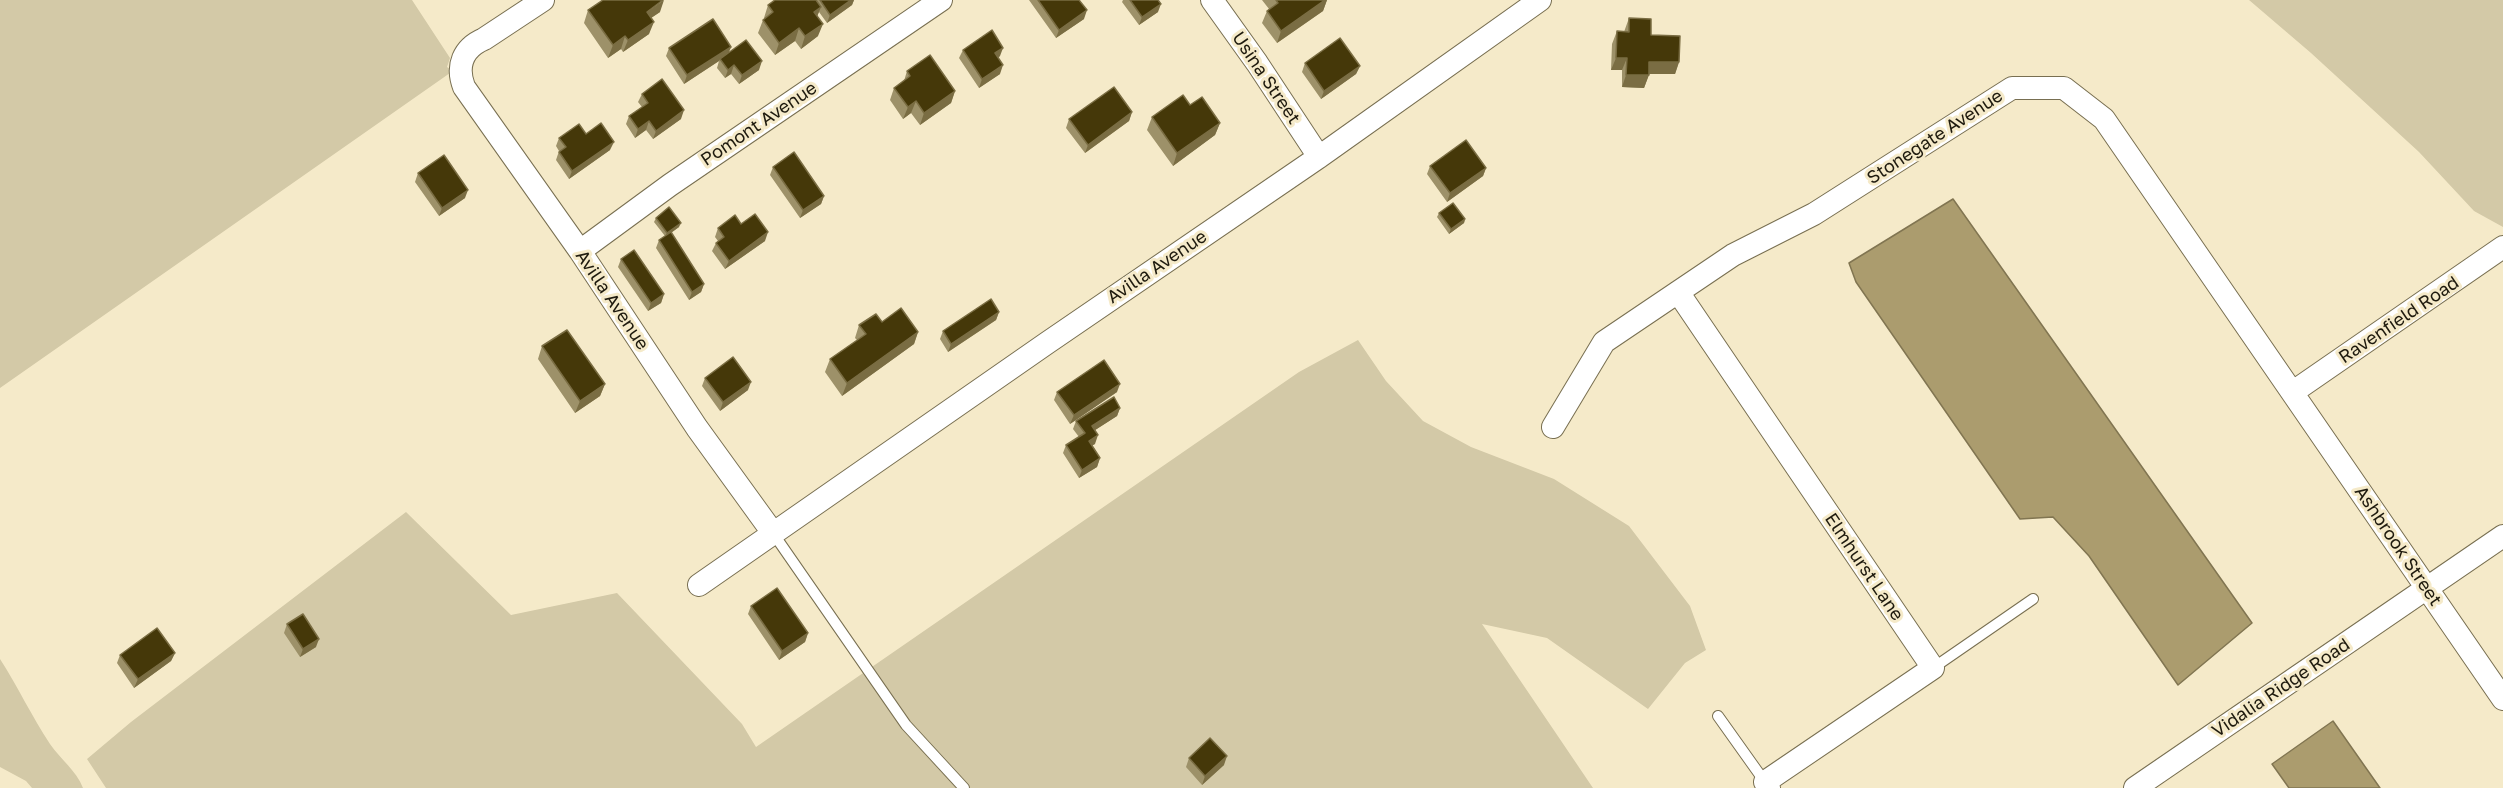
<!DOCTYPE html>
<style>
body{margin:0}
canvas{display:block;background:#f5eac9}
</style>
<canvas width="2503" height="788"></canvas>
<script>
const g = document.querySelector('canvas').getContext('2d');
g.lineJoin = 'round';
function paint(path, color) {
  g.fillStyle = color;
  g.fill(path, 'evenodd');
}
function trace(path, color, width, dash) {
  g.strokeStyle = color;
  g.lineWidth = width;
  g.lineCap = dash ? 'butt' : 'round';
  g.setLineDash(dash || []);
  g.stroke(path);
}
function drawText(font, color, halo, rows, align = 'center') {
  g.font = font + ' "Golos Text",sans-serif';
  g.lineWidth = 6;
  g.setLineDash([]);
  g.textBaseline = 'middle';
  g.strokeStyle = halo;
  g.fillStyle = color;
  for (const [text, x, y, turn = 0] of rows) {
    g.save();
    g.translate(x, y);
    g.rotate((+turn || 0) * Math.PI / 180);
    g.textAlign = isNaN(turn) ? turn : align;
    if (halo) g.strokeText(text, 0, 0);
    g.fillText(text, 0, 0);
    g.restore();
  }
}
paint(new Path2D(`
 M 0,0 L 412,0 L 450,58 L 447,67 L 450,69 L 450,73 L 0,388 Z
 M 2249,0 L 2503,0 L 2503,227 L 2474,211 L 2419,152 L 2311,53 Z
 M 1358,340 L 1386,381 L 1423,421 L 1471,447 L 1554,479 L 1629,526 L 1690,606 L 1706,650 L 1685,663 L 1648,709 L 1547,638 L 1482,624 L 1593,788 L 106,788 L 87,759 L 131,722 L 406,512 L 511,615 L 617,593 L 742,724 L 756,747 L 1299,372 Z
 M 0,659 C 18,687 32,717 50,744 C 61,760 76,770 83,788 L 32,788 L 26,781 L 0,767 Z`), '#d3c9a7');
const water = new Path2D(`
 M 1953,199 L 2252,623 L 2178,685 L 2089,556 L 2053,517 L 2020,519 L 1856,282 L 1849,263 Z
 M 2333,721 L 2380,788 L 2289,788 L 2272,764 Z`);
paint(water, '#ab9c6e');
trace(water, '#817551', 1.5);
const lane = new Path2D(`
 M 773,533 L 906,725 L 964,788
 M 1933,668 L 2033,599
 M 1718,716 L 1765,782`);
const street = new Path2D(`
 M 543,0 L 484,39 C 463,48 456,66 464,87 L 580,251 L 697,428 L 773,533
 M 1212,0 L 1257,63 L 1319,157
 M 580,251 L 670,185 L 941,0
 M 1678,292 L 1933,668 L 1765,782 L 1769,788
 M 2293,392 L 2503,247
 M 1553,427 L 1604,342 L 1733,255 L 1814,214 L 2012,88 L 2064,88 L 2104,119 L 2503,699
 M 699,585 L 1047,343 L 1319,157 L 1540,0
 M 2135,788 L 2503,536`);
trace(lane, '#786f51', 12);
trace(street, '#786f51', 24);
trace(lane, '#fff', 10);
trace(street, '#fff', 22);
paint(new Path2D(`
 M 775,0 L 854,0 L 852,5 L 827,23 L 819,12 L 817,16 L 818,36 L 801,49 L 795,41 L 775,55 L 758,33 L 763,20 L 765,19 L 764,18 L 768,5 Z
 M 1029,0 L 1079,0 L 1084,19 L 1056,38 Z
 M 1123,0 L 1158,0 L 1158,12 L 1139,25 L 1122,2 Z
 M 1262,0 L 1327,0 L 1323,11 L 1277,43 L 1262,23 L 1267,11 L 1269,9 Z
 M 588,10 L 660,12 L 651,18 L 649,34 L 623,52 L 621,49 L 608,58 L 584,23 Z
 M 1629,18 L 1651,35 L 1679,62 L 1675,74 L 1649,74 L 1644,88 L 1622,87 L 1622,70 L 1611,70 L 1612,44 L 1617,31 L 1624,32 Z
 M 669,48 L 729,52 L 759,70 L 739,84 L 731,74 L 725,78 L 717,68 L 719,61 L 684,84 L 666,56 Z
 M 963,50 L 1000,56 L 998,58 L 1000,74 L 979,88 L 959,58 Z
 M 1305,63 L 1360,66 L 1356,74 L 1321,99 L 1302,72 Z
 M 907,71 L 955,91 L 951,103 L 920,125 L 911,113 L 903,119 L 890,100 L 894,88 L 904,81 Z
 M 642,94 L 681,119 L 653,139 L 646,130 L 635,138 L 626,124 L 629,116 L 642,107 L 638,102 Z
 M 1190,105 L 1220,123 L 1215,135 L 1173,166 L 1147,130 L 1152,117 Z
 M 1132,112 L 1129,121 L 1085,153 L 1066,128 L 1069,119 Z
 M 586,134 L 610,150 L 569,179 L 556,160 L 559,151 L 556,146 L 559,138 Z
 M 1430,166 L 1486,168 L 1483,176 L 1447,202 L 1427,174 Z
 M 773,167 L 824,196 L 821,204 L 800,218 L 770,175 Z
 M 418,173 L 465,198 L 439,216 L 415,182 Z
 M 1439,213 L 1465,219 L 1464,223 L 1449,234 L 1437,217 Z
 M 656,218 L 679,227 L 671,233 L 704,284 L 701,292 L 689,300 L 656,248 L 659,240 L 665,236 L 654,222 Z
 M 741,224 L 765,241 L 725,269 L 712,251 L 716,243 L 718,241 L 715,237 L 718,228 Z
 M 621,259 L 664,294 L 661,303 L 648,311 L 618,267 Z
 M 999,312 L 996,320 L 948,352 L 940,339 L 943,331 Z
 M 882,322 L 918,332 L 914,344 L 842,396 L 825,372 L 830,359 L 857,340 L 855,338 L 859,325 Z
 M 542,346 L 605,384 L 600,396 L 575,413 L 538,359 Z
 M 705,378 L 748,390 L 720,411 L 702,386 Z
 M 1057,392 L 1117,392 L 1070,424 L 1054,400 Z
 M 1120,408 L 1117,416 L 1095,430 L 1095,444 L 1092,445 L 1100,458 L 1097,467 L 1079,478 L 1063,453 L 1066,445 L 1079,437 L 1073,429 L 1076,421 Z
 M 751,606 L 808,633 L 805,642 L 779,660 L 748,614 Z
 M 287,624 L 316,647 L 300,657 L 284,633 Z
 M 175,653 L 171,661 L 134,688 L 117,663 L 120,655 Z
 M 1189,758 L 1224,765 L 1202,785 L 1186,767 Z`), '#9d9169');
paint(new Path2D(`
 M 664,0 L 660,12 L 642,24 L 647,12 Z
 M 851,0 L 854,0 L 852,5 L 827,23 L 830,15 Z
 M 1325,0 L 1327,0 L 1323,11 L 1277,43 L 1281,31 Z
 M 1161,4 L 1158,12 L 1139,25 L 1142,17 Z
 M 821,7 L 816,19 L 814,12 Z
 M 1087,10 L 1084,19 L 1056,38 L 1059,30 Z
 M 654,22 L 649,34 L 623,52 L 628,40 Z
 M 823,24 L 818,36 L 801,49 L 805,36 Z
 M 799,28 L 795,41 L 775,55 L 779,43 Z
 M 625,36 L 621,49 L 608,58 L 613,45 Z
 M 731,47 L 728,55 L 720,59 L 719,61 L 684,84 L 687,75 Z
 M 1003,48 L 1000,56 L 992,61 L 995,53 Z
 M 1616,58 L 1627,58 L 1622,70 L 1611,70 Z
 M 762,61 L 759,70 L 739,84 L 742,75 Z
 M 1649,62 L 1679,62 L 1675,74 L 1645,74 Z
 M 734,65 L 731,74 L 725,78 L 728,70 Z
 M 1003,65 L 1000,74 L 979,88 L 982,79 Z
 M 1360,66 L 1356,74 L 1321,99 L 1324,91 Z
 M 1626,75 L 1649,75 L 1644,88 L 1622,87 Z
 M 955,91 L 951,103 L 920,125 L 924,113 Z
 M 916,101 L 911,113 L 903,119 L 908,107 Z
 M 684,110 L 681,119 L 653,139 L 656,131 Z
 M 1132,112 L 1129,121 L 1085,153 L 1088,145 Z
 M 649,121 L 646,130 L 635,138 L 638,129 Z
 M 1220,123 L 1215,135 L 1173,166 L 1177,153 Z
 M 614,142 L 610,150 L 569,179 L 572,171 Z
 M 1486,168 L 1483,176 L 1447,202 L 1450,193 Z
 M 468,190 L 465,198 L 439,216 L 442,208 Z
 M 824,196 L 821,204 L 800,218 L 803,210 Z
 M 1465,219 L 1464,223 L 1449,234 L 1451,229 Z
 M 681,223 L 679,227 L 665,237 L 667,233 Z
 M 768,232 L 765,241 L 725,269 L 729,261 Z
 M 704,284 L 701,292 L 689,300 L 692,292 Z
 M 664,294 L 661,303 L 648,311 L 651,303 Z
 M 999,312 L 996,320 L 948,352 L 951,344 Z
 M 918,332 L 914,344 L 842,396 L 847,383 Z
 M 751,382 L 748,390 L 720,411 L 723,402 Z
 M 605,384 L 600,396 L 575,413 L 580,401 Z
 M 1120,384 L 1117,392 L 1070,424 L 1074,415 Z
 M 1120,408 L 1117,416 L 1089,434 L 1092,426 Z
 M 1098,435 L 1095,444 L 1086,449 L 1089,441 Z
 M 1100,458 L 1097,467 L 1079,478 L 1082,470 Z
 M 808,633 L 805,642 L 779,660 L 782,651 Z
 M 319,639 L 316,647 L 300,657 L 303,649 Z
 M 175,653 L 171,661 L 134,688 L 138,679 Z
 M 1227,756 L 1224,765 L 1202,785 L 1205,776 Z`), '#7a6d43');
const building = new Path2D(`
 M 603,0 L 663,0 L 647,12 L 654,22 L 628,40 L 625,36 L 613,45 L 588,10 Z
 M 775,0 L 816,0 L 821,7 L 814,12 L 823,24 L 805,36 L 799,28 L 779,43 L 763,20 L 773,12 L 768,5 Z
 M 820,0 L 851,0 L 830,15 Z
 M 1038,0 L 1079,0 L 1087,10 L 1059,30 Z
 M 1130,0 L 1158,0 L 1161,4 L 1142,17 Z
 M 1276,0 L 1325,0 L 1281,31 L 1267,11 L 1278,3 Z
 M 1629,18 L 1651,19 L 1651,35 L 1680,36 L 1679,62 L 1649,62 L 1649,75 L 1626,75 L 1627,58 L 1616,58 L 1617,31 L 1629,32 Z
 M 713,19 L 731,47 L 687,75 L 669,48 Z
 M 992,30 L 1003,48 L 995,53 L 1003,65 L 982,79 L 963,50 Z
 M 1340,38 L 1360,66 L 1324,91 L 1305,63 Z
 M 746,40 L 762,61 L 742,75 L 734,65 L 728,70 L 720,59 Z
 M 930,55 L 955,91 L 924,113 L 916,101 L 908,107 L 894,88 L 910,76 L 907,71 Z
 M 662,79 L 684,110 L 656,131 L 649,121 L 638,129 L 629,116 L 648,103 L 642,94 Z
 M 1114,87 L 1132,112 L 1088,145 L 1069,119 Z
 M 1183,95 L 1190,105 L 1202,97 L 1220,123 L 1177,153 L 1152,117 Z
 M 601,123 L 614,142 L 572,171 L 559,152 L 566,147 L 559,138 L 579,124 L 586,134 Z
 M 1466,140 L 1486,168 L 1450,193 L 1430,166 Z
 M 794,152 L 824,196 L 803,210 L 773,167 Z
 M 444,155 L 468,190 L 442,208 L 418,173 Z
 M 1453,203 L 1465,219 L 1451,229 L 1439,213 Z
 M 669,207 L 681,223 L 667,233 L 656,218 Z
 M 755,214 L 768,232 L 729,261 L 716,243 L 724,237 L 718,228 L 735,215 L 741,224 Z
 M 671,232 L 704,284 L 692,292 L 659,240 Z
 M 634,250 L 664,294 L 651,303 L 621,259 Z
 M 991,299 L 999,312 L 951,344 L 943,331 Z
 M 901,308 L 918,332 L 847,383 L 830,359 L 866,334 L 859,325 L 876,314 L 882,322 Z
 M 567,330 L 605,384 L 580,401 L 542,346 Z
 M 733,357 L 751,382 L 723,402 L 705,378 Z
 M 1104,360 L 1120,384 L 1074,415 L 1057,392 Z
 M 1114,397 L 1120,408 L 1092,426 L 1098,435 L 1089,441 L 1100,458 L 1082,470 L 1066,445 L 1085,433 L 1076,421 Z
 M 777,588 L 808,633 L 782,651 L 751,606 Z
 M 303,614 L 319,639 L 303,649 L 287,624 Z
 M 157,628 L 175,653 L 138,679 L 120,655 Z
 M 1210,738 L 1227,756 L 1205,776 L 1189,758 Z`);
paint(building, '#453809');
trace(building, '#7a6d43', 1.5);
drawText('18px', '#1e1a0e', '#f5eac9', [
 ["Usina Street",1266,78,56],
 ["Pomont Avenue",759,124,-34],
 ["Stonegate Avenue",1935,137,-33],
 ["Avilla Avenue",1157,267,-34],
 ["Avilla Avenue",612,300,56],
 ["Ravenfield Road",2399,320,-34],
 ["Ashbrook Street",2398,546,56],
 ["Elmhurst Lane",1864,567,56],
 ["Vidalia Ridge Road",2281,688,-34]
]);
</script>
